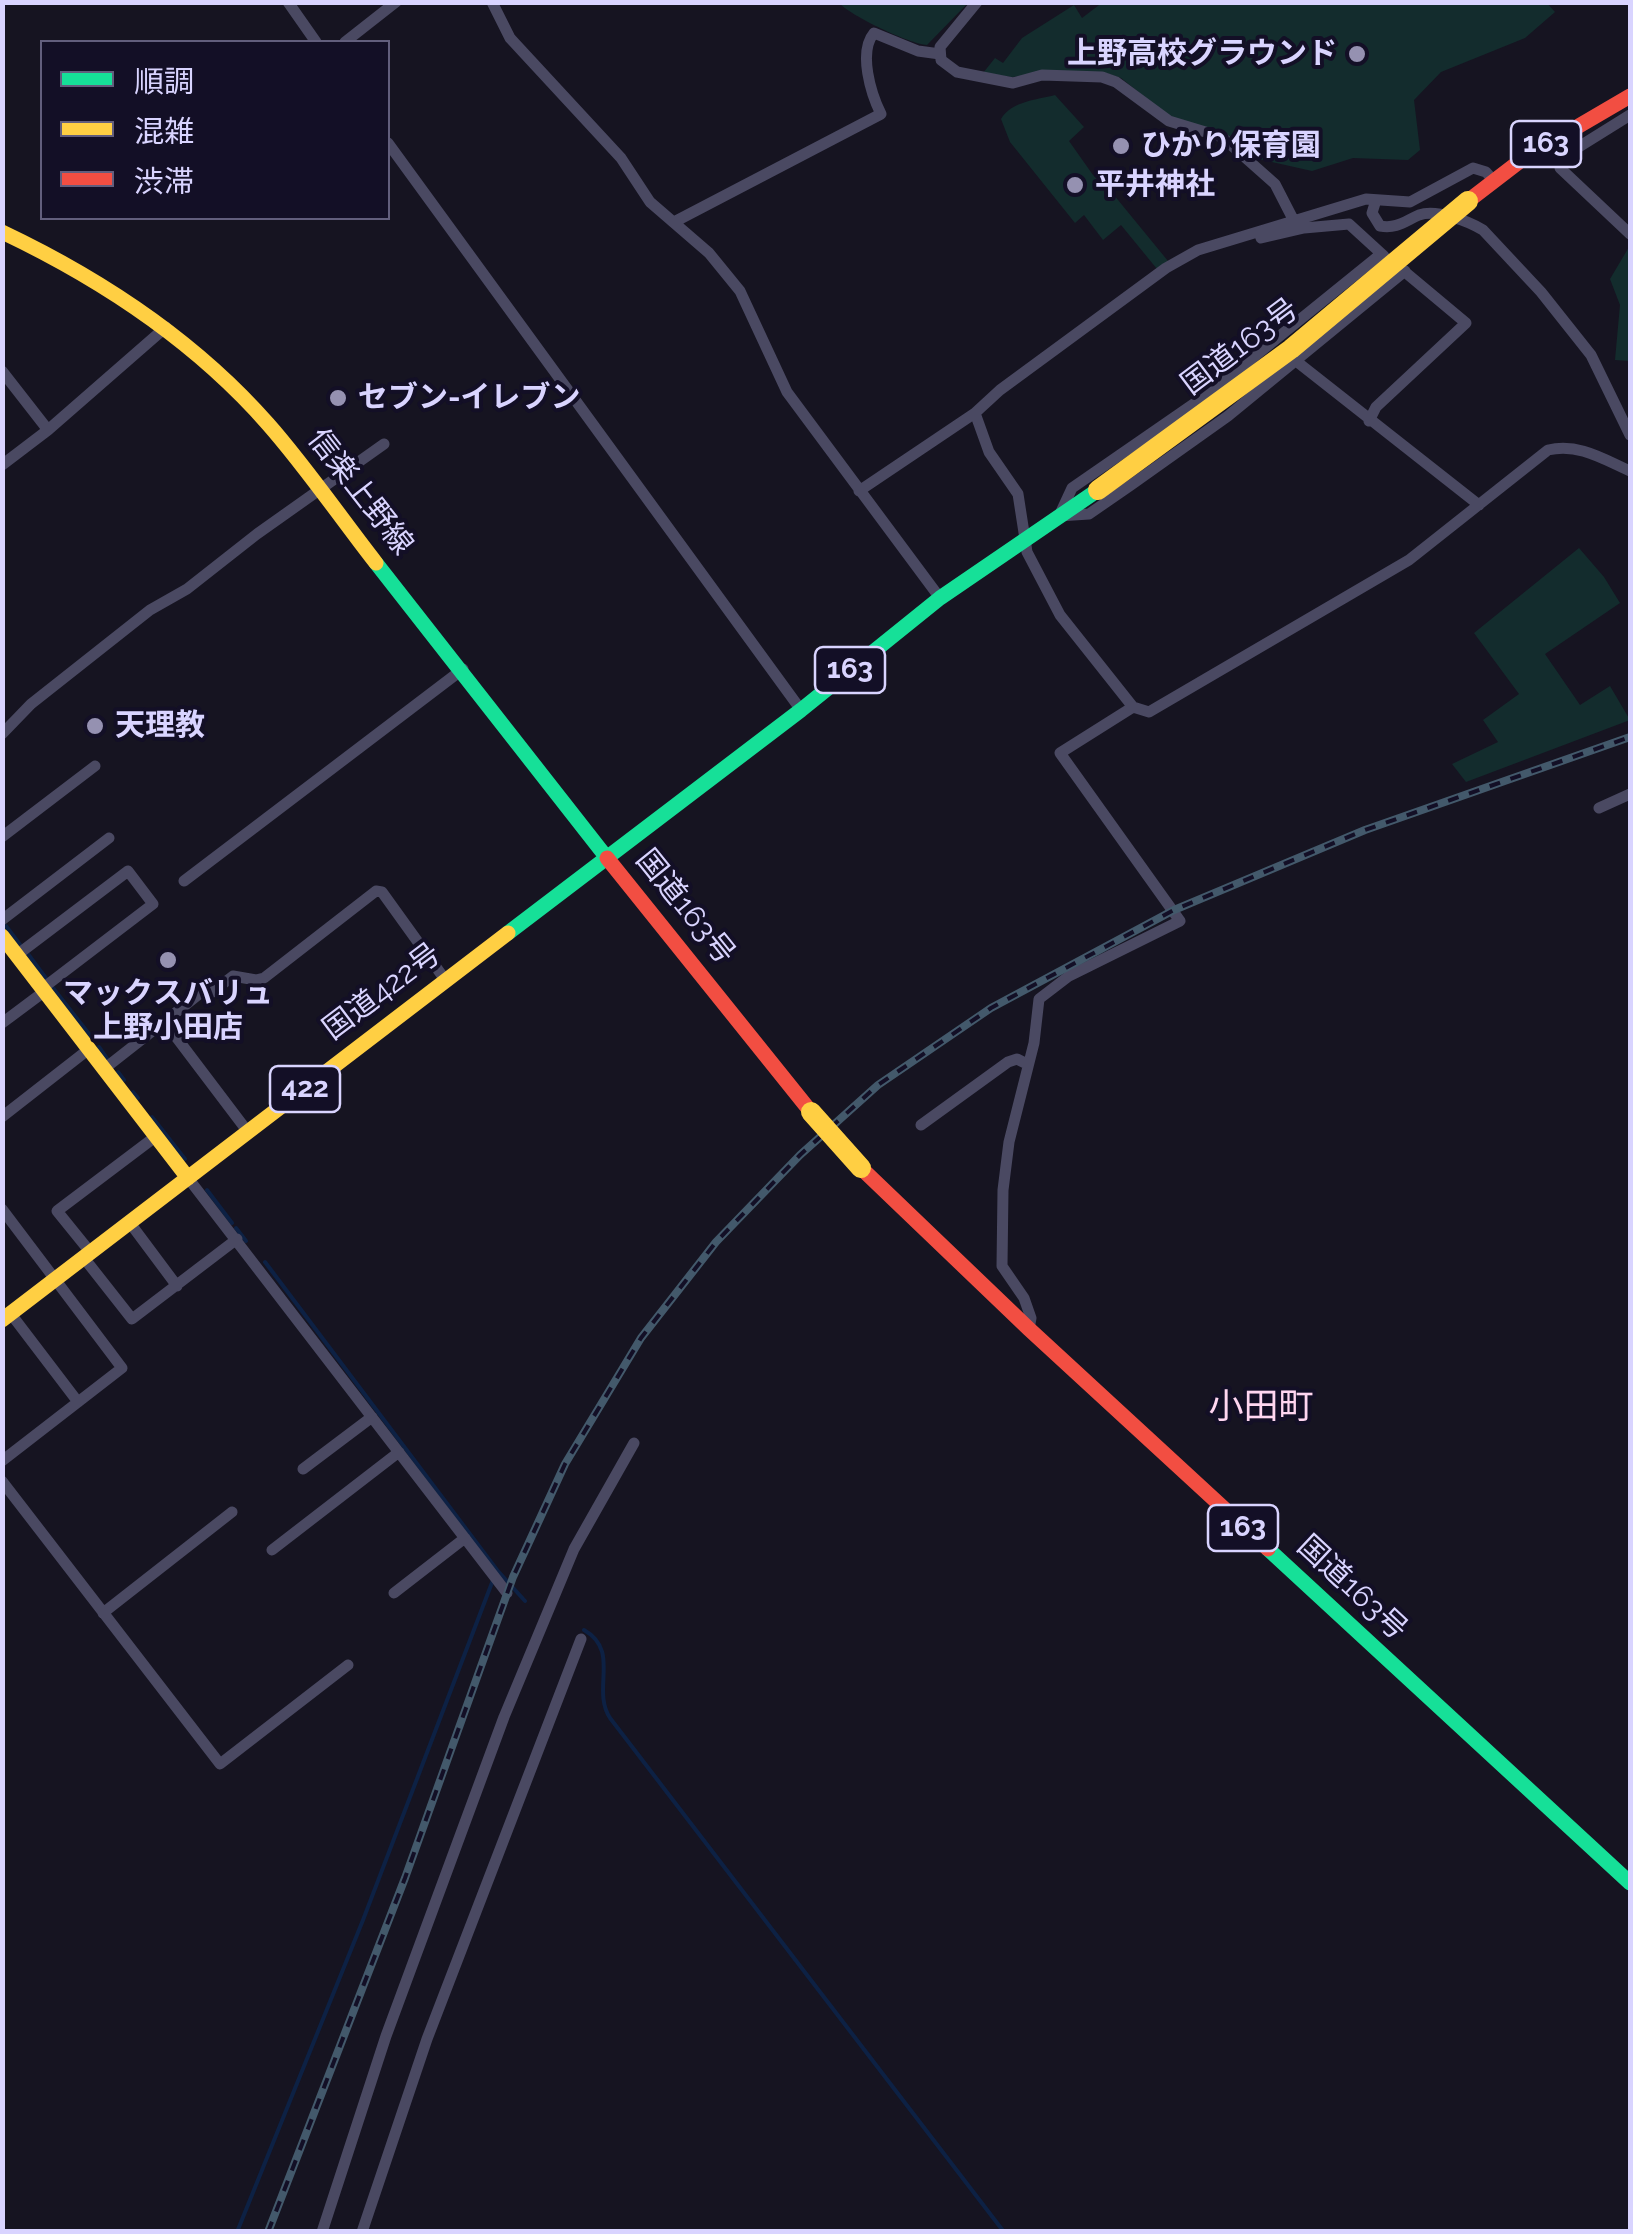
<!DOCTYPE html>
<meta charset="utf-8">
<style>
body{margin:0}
#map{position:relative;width:1633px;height:2234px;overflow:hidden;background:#161421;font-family:Raleway,"Noto Sans JP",sans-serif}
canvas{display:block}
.frame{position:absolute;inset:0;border:5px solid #d9d4ff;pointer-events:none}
.legend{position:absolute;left:40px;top:40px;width:350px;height:180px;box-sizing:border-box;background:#130f26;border:2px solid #625e7d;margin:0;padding:12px 18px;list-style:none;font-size:30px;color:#d9d4ff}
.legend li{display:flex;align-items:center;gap:20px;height:50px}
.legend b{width:50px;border:2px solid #625e7d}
</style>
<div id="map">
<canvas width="1633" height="2234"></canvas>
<div class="frame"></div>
<ul class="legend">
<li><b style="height:12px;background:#16e098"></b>順調</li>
<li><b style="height:12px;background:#ffcf43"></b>混雑</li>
<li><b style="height:12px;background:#f24e42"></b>渋滞</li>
</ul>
</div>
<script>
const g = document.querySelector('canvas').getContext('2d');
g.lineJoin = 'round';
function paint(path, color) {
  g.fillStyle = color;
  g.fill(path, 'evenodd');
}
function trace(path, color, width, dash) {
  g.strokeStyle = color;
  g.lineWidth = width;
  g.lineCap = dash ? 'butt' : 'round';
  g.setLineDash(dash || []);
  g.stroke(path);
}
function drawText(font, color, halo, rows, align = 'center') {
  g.font = font + ' Raleway,"Noto Sans JP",sans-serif';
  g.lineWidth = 8;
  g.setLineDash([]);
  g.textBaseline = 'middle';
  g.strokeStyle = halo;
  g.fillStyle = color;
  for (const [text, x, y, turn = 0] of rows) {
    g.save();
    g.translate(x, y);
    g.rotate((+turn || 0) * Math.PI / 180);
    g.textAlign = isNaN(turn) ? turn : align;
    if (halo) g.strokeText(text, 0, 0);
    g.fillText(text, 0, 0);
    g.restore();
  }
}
paint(new Path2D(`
 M 1103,2 L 1546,2 L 1555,12 L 1525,38 L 1441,72 L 1414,100 L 1420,150 L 1408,160 L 1353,158 L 1312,171 L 1254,158 L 1171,118 L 1121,78 L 1106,73 L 1011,77 L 983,73 L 995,58 L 1003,63 L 1022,38 L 1074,5 L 1082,18 Z
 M 839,3 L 968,3 L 927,45 C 910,44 851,16 839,3 Z
 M 1055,95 L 1084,127 L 1069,141 L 1093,175 L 1098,180 L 1100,178 L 1168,261 L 1157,269 L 1121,225 L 1103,240 L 1084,215 L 1075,223 L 1010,142 L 1001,119 C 1012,101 1036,100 1055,95 Z
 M 1629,247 L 1630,249 L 1630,361 L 1615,360 L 1620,305 L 1610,279 Z
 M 1579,548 L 1604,577 L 1620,603 L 1545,654 L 1580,705 L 1610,686 L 1630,720 L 1466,782 L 1452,764 L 1498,742 L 1483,720 L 1519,694 L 1474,633 Z`), '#132c2d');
trace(new Path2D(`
 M 6,926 L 21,946
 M 28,954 L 48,981
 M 53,988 L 93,1039
 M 99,1047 L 108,1060
 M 118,1072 L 124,1080
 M 133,1092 L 138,1098
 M 152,1117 L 185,1159
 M 207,1190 L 232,1223
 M 236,1228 L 246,1241
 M 265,1262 L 497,1570 L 525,1601
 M 584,1630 C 621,1651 591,1689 610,1718 L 1004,2232
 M 237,2232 L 363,1920 L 493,1580`), '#0d2144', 4);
trace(new Path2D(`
 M 288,2 L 316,42
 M 492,2 L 510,38 L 621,158 L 650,202 L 709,253 L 740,291 L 787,392 L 940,598
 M 977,2 L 940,47 L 941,60 L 957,72 L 1013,83 L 1042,75 L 1102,77 L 1116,82 L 1169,121 L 1222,137 L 1275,184 L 1294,221
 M 345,42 L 396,2
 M 1630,115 L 1561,158 L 1560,168 L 1630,234
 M 388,143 L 801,710
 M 1493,180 L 1486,172 L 1473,168 L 1410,202 L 1366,199 L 1198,250 L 1166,268 L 1000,390 L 975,413 L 989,452 L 1018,494 L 1027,552 L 1060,615 L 1133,707 L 1149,712 L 1409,560 L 1548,450 C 1579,443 1603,459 1630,471
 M 1376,200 L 1372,213 L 1380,226 C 1397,229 1405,221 1419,215 C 1437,209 1468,221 1483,230 L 1541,292 L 1591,355 L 1630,435
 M 676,221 L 881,114 C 871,94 858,52 874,33 L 918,51 L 940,54
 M 1261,238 L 1304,228 L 1349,224 L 1384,256
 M 1381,254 L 1208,394 L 1072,488 L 1059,516 L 1089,514 L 1131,485 L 1228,416 L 1405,271
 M 1296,361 L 1479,505
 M 2,371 L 48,430
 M 1369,421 L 1376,407 L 1466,323 L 1399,267
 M 2,465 L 48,430 L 166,327
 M 859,491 L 975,413
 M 2,734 L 31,704 L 150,610 L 187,589 L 257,534 L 384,444
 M 1599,808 L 1630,794
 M 2,837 L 95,766
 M 184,881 L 463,669
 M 2,920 L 109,838
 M 17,955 L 128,871 L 153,904 L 43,988
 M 2,1023 L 45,991
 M 104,1069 L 169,1018
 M 2,1117 L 89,1049
 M 921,1125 L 1008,1062 L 1017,1059 L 1027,1064
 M 248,1132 L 167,1025 L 169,1018 L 203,991 L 211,993 L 233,976 L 256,980 L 264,978 L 376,891 L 382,892 L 446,981
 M 188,1178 L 507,1593
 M 2,1209 L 122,1368 L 2,1461
 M 130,1223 L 177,1286
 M 91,1253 L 57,1211 L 155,1137
 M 84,1258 L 132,1319 L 237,1239
 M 11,1314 L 78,1402
 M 1029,1329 L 1031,1318 L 1024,1298 L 1002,1266 L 1003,1190 L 1009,1142 L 1034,1043 L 1039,999 L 1069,976 L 1180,921 L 1060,753 L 1133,707
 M 303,1469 L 372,1417
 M 2,1481 L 220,1764 L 348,1665
 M 272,1550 L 399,1452
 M 394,1593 L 465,1538
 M 103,1613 L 232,1512
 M 322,2232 L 386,2036 L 504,1717 L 574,1549 L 634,1443
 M 362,2232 L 427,2039 L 581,1639`), '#4a4962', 11);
trace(new Path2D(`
 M 376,563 L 607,858
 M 508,933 L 801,710 L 940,598 L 1098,490
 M 1268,1549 L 1630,1883`), '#16e098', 15);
trace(new Path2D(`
 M 2,232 C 101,279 195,341 268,424 C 306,467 340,517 376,563
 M 2,936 L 188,1178
 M 2,1320 L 508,933`), '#ffcf43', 15);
trace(new Path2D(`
 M 1468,201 L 1524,158 L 1630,96
 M 607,858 L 811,1112
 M 861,1168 L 1029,1329 L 1268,1549`), '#f24e42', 15);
const rail = new Path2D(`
 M 268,2232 L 405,1878 L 513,1577 L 565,1464 L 641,1338 L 716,1242 L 800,1155 L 878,1085 L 991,1008 L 1174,910 L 1365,830 L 1630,737`);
trace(rail, '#43596b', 8);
trace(rail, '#130f26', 4, [11]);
trace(new Path2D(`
 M 1098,490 L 1291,349 L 1468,201
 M 811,1112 L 861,1168`), '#ffcf43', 20);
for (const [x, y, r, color] of [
 [1357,54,10,"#9591b1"],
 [1121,146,10,"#9591b1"],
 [1075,185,10,"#9591b1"],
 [338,398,10,"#9591b1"],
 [95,726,10,"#9591b1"],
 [168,960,10,"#9591b1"]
]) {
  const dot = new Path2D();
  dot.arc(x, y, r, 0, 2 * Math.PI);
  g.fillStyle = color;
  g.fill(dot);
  trace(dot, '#130f26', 4);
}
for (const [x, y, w] of [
 [1546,144,70],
 [850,670,70],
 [305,1089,70],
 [1243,1528,70]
]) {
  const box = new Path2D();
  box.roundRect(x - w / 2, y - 23, w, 46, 8);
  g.fillStyle = '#130f26';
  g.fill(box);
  trace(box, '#d9d4ff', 2.5);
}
drawText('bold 28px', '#d9d4ff', null, [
 ["163",1546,144],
 ["163",850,670],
 ["422",305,1089],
 ["163",1243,1528]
]);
drawText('bold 30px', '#d9d4ff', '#130f26', [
 ["上野高校グラウンド",1337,54,"right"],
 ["ひかり保育園",1141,146],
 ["平井神社",1095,185],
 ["セブン-イレブン",358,398],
 ["天理教",115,726],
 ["マックスバリュ",168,994,"center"],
 ["上野小田店",168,1028,"center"]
], 'left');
drawText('30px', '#d9d4ff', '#130f26', [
 ["国道163号",1240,347,-37],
 ["信楽上野線",360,492,52],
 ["国道163号",685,907,51],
 ["国道422号",382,992,-37],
 ["国道163号",1352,1588,43]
]);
drawText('35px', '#ffd6f0', '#130f26', [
 ["小田町",1261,1407]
]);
</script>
